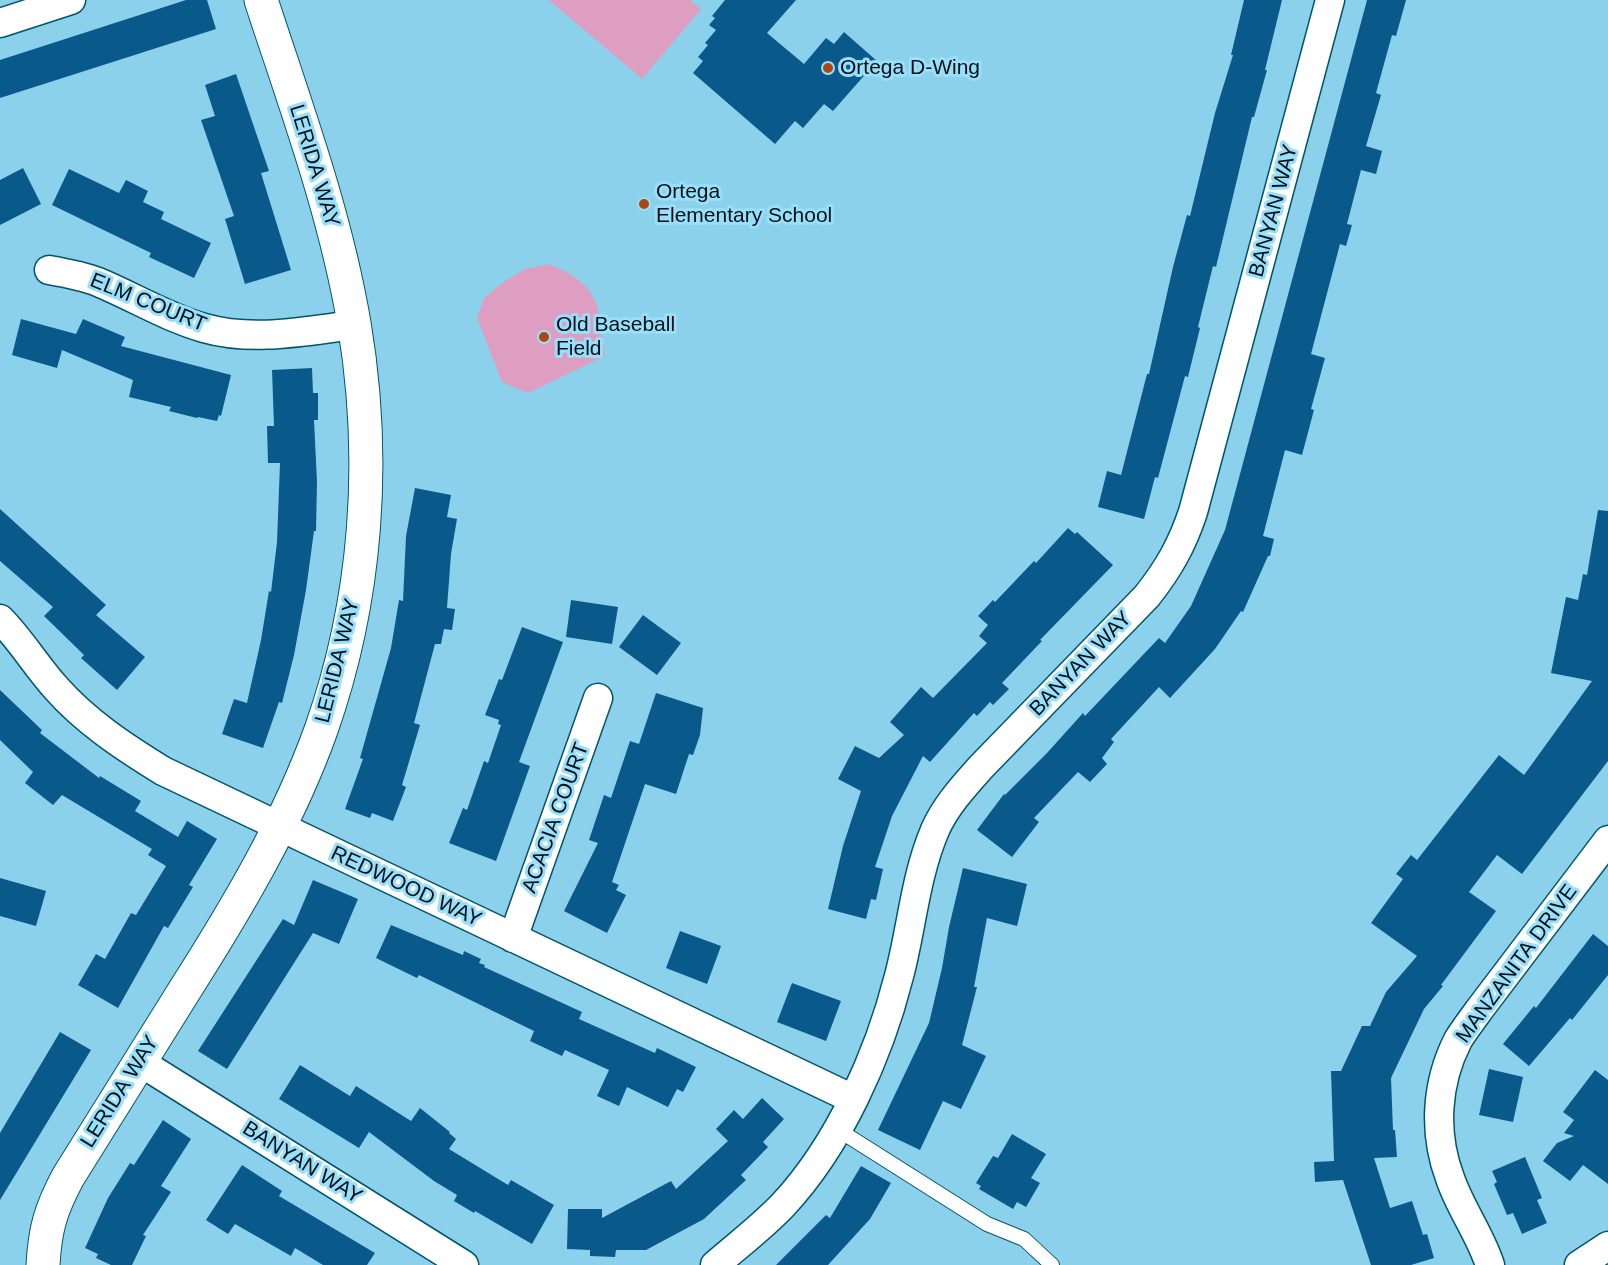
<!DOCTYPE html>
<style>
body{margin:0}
canvas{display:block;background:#8cd1ec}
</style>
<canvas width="1608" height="1265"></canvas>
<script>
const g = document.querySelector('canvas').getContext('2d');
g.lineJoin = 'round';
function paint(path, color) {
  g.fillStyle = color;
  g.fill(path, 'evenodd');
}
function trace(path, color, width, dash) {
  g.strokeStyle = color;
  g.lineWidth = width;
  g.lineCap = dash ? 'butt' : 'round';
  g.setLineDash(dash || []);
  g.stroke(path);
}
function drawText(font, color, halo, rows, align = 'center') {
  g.font = font + ' Helvetica,sans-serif';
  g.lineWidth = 6;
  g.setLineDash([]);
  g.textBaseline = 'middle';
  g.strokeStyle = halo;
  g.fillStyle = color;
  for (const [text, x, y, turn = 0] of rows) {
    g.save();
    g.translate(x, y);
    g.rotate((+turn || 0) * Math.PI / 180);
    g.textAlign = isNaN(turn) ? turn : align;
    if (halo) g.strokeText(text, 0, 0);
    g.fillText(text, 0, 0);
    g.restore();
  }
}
paint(new Path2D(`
 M 549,0 L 690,0 L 701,9 L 642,79 Z
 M 549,264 C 601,285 599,306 605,356 L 528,393 L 502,382 L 477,318 L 484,298 L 502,283 L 525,269 Z`), '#dd9ec2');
paint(new Path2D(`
 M 186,0 L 207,0 L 216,29 L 0,98 L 0,60 Z
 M 725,0 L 796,0 L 767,33 L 804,64 L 826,38 L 834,44 L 844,32 L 877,61 L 833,111 L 824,104 L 803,128 L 795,121 L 775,144 L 693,73 L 703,61 L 698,57 L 708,45 L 705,43 L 716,30 L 709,25 L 715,18 L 712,16 Z
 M 1244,0 L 1282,0 L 1265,70 L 1267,70 L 1254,117 L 1252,117 L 1216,267 L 1213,266 L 1198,327 L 1200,328 L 1188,377 L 1185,376 L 1158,478 L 1155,477 L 1144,519 L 1098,507 L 1107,471 L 1121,475 L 1147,374 L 1149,374 L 1173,267 L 1187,215 L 1190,216 L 1215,113 L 1233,55 L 1231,55 Z
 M 1367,0 L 1406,0 L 1396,36 L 1392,35 L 1376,93 L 1381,95 L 1366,146 L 1382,151 L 1376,174 L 1361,170 L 1347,224 L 1352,225 L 1346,246 L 1340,244 L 1311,354 L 1325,358 L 1311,409 L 1314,410 L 1302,455 L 1285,450 L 1263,536 L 1274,539 L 1270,556 L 1268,556 L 1243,612 L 1241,611 L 1215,649 L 1170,698 L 1159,687 L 1111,739 L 1114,742 L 1102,758 L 1107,764 L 1090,782 L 1078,772 L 1034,818 L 1039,822 L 1012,857 L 977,830 L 1004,794 L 1005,795 L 1047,753 L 1083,713 L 1085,716 L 1159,638 L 1165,643 L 1191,606 L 1225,530 Z
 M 236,74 L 269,171 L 261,173 L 291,270 L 245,284 L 225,219 L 234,216 L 201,120 L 215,116 L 205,85 Z
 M 23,168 L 41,204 L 0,225 L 0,180 Z
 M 69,169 L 119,193 L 126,180 L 148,191 L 143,202 L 164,212 L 161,219 L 211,243 L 194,278 L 149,257 L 151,253 L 52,205 Z
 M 21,319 L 76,334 L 83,319 L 125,337 L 121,346 L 231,375 L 221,416 L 219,415 L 217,421 L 198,417 L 197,418 L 169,411 L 171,407 L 129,397 L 133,380 L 62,350 L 57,368 L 12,355 Z
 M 312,368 L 313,393 L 318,393 L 318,420 L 314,420 L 317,482 L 316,531 L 314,531 L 306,590 L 294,655 L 282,703 L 279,702 L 263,748 L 222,734 L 234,699 L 247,703 L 261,640 L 269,591 L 271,592 L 277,542 L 280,463 L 268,463 L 267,426 L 274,426 L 272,370 Z
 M 415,488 L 451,495 L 447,517 L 457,519 L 451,554 L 447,608 L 455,609 L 452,630 L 444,629 L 441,644 L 435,644 L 414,723 L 420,725 L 402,785 L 406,787 L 393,821 L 372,813 L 370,818 L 345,809 L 363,759 L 360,758 L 391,648 L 399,600 L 403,601 L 406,536 Z
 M 0,509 L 106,605 L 96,615 L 145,657 L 117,690 L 81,658 L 84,655 L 44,616 L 53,607 L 0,561 Z
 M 1598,510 L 1608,511 L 1608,761 L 1522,874 L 1497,855 L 1469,892 L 1496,911 L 1441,985 L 1443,986 L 1424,1009 L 1391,1078 L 1393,1130 L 1395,1130 L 1397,1157 L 1374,1158 L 1390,1208 L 1412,1201 L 1423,1235 L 1427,1234 L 1434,1258 L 1411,1265 L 1371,1265 L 1343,1180 L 1315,1182 L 1314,1162 L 1334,1161 L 1331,1071 L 1341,1071 L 1362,1026 L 1370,1026 L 1386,992 L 1417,956 L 1371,923 L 1403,879 L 1396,874 L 1411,855 L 1417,860 L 1499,755 L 1524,775 L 1592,681 L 1551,673 L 1566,597 L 1578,600 L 1583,574 L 1587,575 Z
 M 1068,528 L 1075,534 L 1077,532 L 1113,565 L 1040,640 L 1042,641 L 1002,683 L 1009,689 L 993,705 L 990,702 L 977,716 L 974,713 L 930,762 L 923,756 L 892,816 L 875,867 L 883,869 L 876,900 L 871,899 L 866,919 L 828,909 L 843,846 L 861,791 L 838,779 L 855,746 L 879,758 L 904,735 L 890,722 L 921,687 L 933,698 L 987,643 L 979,636 L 988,625 L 978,616 L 993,600 L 995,602 L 1034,561 L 1036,563 Z
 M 571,600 L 618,607 L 612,644 L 566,637 Z
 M 643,615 L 681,643 L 657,675 L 619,647 Z
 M 522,627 L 563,642 L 519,762 L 530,766 L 496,861 L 449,843 L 463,808 L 467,810 L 484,761 L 488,763 L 501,725 L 498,724 L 499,720 L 485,715 L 499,679 L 502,680 Z
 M 0,690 L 42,730 L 40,733 L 99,778 L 100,776 L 141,801 L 135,811 L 178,837 L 187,821 L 217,839 L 189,885 L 193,887 L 168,928 L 164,926 L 118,1008 L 78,985 L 96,954 L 105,959 L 131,913 L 136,915 L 166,866 L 148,855 L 152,849 L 62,795 L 53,805 L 25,783 L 33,772 L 0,740 Z
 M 656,693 L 703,708 L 700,735 L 693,755 L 689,754 L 676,794 L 645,784 L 612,882 L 619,885 L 616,890 L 626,895 L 607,933 L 564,911 L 598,843 L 589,840 L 604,795 L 611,798 L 630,741 L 639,744 Z
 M 963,868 L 1027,884 L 1017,926 L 987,918 L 974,987 L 977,987 L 962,1045 L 986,1056 L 961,1109 L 943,1101 L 920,1150 L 878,1130 L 929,1023 L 942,968 L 949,927 Z
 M 0,878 L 46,891 L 36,926 L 0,916 Z
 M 313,880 L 358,899 L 339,944 L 313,933 L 227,1069 L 198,1051 L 283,919 L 294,925 Z
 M 391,925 L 463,955 L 464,951 L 481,959 L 479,963 L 485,965 L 484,967 L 582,1012 L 579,1019 L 655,1053 L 657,1048 L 696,1067 L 683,1092 L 677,1089 L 668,1107 L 627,1087 L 619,1106 L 597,1096 L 609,1070 L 565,1050 L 562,1056 L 530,1041 L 534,1031 L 419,975 L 417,978 L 376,958 Z
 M 680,931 L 721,946 L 707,984 L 666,968 Z
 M 1593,934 L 1608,946 L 1608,975 L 1572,1020 L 1570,1018 L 1529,1066 L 1503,1044 L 1534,1006 L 1536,1008 Z
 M 792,983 L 841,1001 L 826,1041 L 777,1022 Z
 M 60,1032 L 91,1050 L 0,1200 L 0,1133 Z
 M 300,1065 L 350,1096 L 356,1086 L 411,1121 L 420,1108 L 450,1132 L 449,1133 L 456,1139 L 449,1149 L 508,1185 L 511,1180 L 554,1205 L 532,1244 L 475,1211 L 474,1213 L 454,1201 L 457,1195 L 434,1181 L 369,1132 L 359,1148 L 279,1099 Z
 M 1489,1069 L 1523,1077 L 1513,1122 L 1479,1115 Z
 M 1595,1070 L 1608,1080 L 1608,1184 L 1583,1165 L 1570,1181 L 1543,1161 L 1557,1143 L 1574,1136 L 1564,1133 L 1574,1120 L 1563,1112 Z
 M 762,1098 L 784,1119 L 763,1142 L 768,1147 L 741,1175 L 746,1180 L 704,1219 L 646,1250 L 616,1250 L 615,1257 L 590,1256 L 590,1250 L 567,1249 L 568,1209 L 602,1209 L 602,1218 L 671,1181 L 676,1189 L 728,1141 L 716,1129 L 734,1110 L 743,1119 Z
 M 163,1120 L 191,1139 L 161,1186 L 171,1192 L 143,1235 L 146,1236 L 132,1265 L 111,1265 L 96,1258 L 98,1254 L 85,1248 L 108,1198 L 130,1163 L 134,1165 Z
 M 1012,1134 L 1046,1154 L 1031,1178 L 1040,1183 L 1026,1207 L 1017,1202 L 1013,1209 L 979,1189 L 981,1186 L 976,1183 L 993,1156 L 998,1158 Z
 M 1525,1157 L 1542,1198 L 1537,1200 L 1547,1223 L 1522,1234 L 1513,1213 L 1507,1215 L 1494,1184 L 1497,1182 L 1492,1171 Z
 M 242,1165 L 282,1191 L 279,1196 L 375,1253 L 367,1265 L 323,1265 L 295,1248 L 291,1256 L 235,1224 L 228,1234 L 206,1220 Z
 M 861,1166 L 891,1183 L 870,1219 L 828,1265 L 776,1265 L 826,1215 L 830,1218 Z`), '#09598b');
const lane = new Path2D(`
 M 837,1129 L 987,1224 L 1024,1239 L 1052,1265`);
const street = new Path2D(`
 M 0,23 L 71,0
 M 49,270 C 66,273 83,276 98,282 C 134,297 166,317 204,328 C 253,342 305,331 354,325
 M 0,619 C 21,640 36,666 56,688 C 86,722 124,747 163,771 L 853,1099
 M 513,938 L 598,698
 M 140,1062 L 464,1265
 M 715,1265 C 738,1245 762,1227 783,1205 C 839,1145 879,1055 899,976 C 912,927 915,877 935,830 C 945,807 963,787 980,768 L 1147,596 C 1169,568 1182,545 1193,512 L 1330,0
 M 1490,1265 C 1480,1234 1460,1208 1450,1178 C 1433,1133 1436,1083 1458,1040 C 1464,1030 1472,1020 1479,1010 L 1608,840
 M 1579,1265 L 1608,1246`);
const secondary = new Path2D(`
 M 43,1265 C 45,1228 51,1209 68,1177 C 107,1114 146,1051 186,988 C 238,906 288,822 321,730 C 367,600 377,459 354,323 C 335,212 296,107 261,0`);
trace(lane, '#00556c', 16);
trace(street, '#00556c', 31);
trace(secondary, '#00556c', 35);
trace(lane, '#fff', 14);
trace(street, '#fff', 28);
trace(secondary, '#fff', 33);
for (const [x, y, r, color] of [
 [828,68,6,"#ab4810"],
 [644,204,6,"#ab4810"],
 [544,337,6,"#ab4810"]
]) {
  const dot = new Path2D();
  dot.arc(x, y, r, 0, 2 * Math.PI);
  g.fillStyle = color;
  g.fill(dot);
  trace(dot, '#99dffa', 2);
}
drawText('21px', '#001118', '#99dffa', [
 ["Ortega D-Wing",840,68],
 ["Ortega",656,192],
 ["Elementary School",656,216],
 ["Old Baseball",556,325],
 ["Field",556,349]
], 'left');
drawText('21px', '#001118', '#99dffa', [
 ["LERIDA WAY",314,166,73],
 ["BANYAN WAY",1274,211,-75],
 ["ELM COURT",148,303,22],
 ["LERIDA WAY",338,661,-76],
 ["BANYAN WAY",1081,664,-46],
 ["ACACIA COURT",556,818,-70],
 ["REDWOOD WAY",406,887,25],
 ["MANZANITA DRIVE",1517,964,-54],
 ["LERIDA WAY",120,1092,-58],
 ["BANYAN WAY",302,1163,32]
]);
</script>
